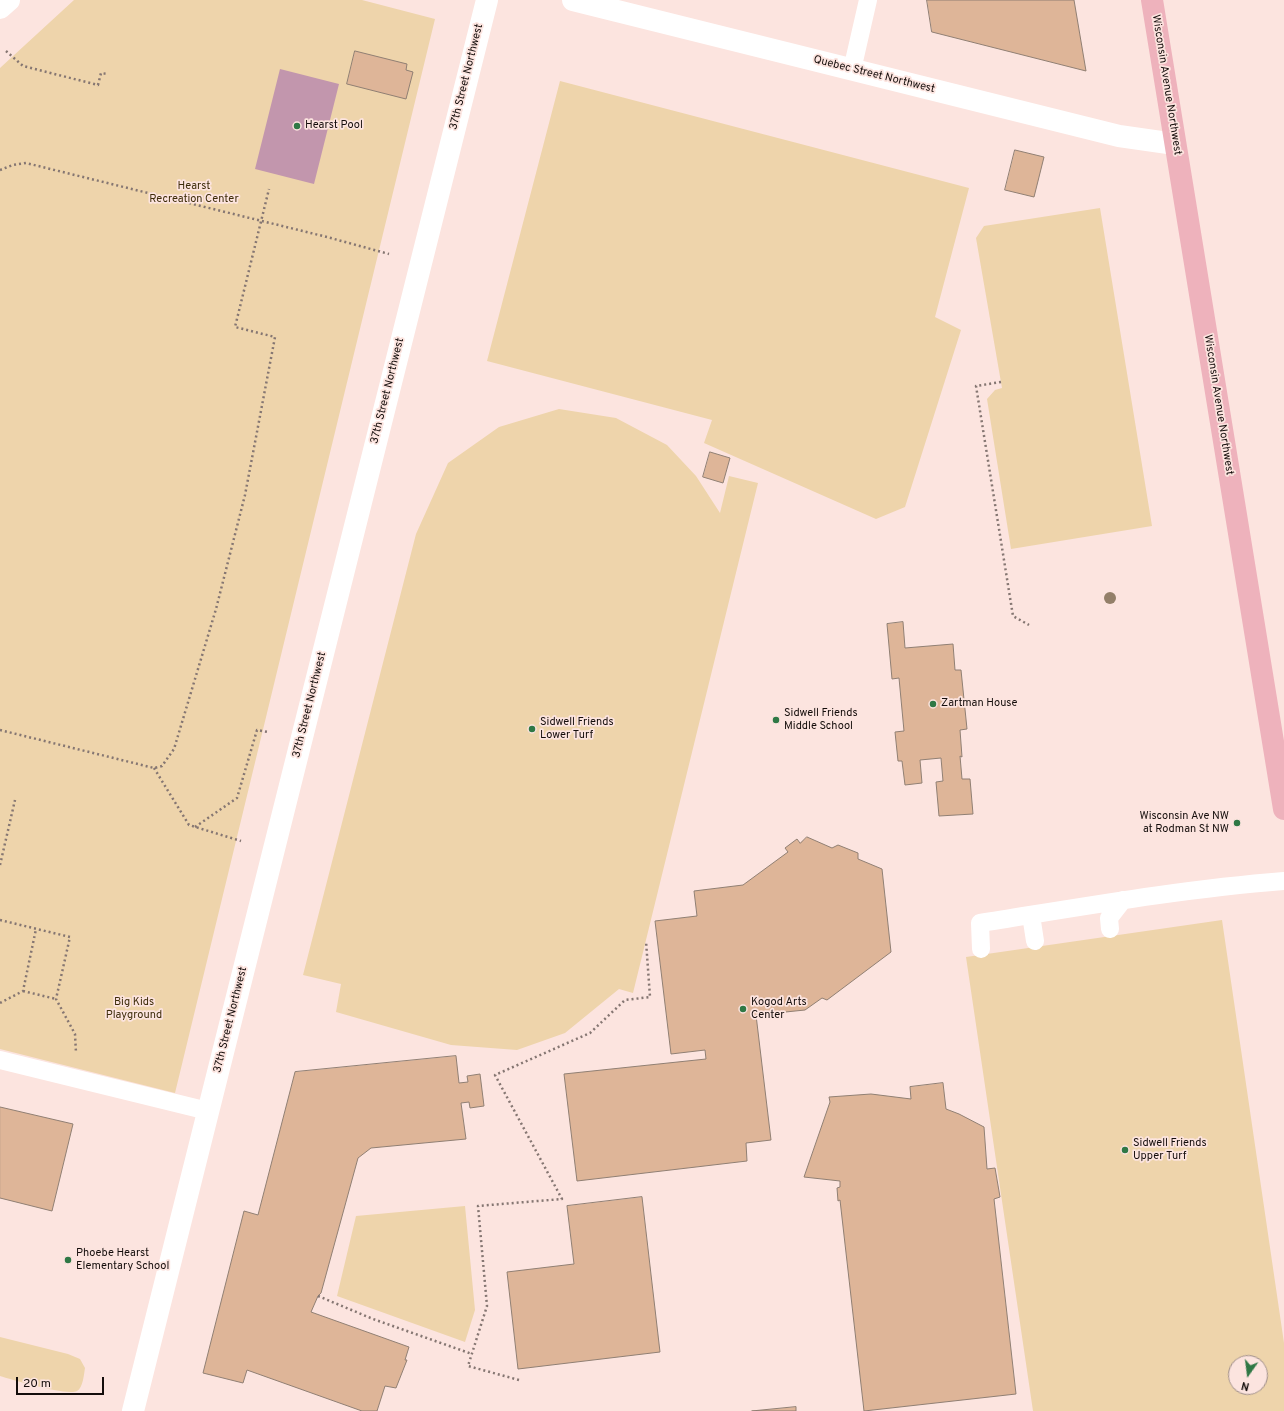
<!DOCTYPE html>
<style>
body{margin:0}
#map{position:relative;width:1284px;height:1411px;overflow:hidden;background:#fce4df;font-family:Overpass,sans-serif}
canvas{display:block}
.north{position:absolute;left:1228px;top:1355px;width:40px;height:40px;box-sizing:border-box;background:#fce4df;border:1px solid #9f8e8a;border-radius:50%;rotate:194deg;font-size:11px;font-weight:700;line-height:16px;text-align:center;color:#140d0b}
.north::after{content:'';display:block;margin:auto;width:14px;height:18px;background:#2f7845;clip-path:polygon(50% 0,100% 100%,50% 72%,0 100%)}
.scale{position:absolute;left:16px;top:1377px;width:88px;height:18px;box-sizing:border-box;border:2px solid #140d0b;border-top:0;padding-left:5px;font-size:12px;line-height:14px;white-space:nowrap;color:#140d0b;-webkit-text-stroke:3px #fce4df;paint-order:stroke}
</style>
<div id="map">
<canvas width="1284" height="1411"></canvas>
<div class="north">N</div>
<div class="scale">20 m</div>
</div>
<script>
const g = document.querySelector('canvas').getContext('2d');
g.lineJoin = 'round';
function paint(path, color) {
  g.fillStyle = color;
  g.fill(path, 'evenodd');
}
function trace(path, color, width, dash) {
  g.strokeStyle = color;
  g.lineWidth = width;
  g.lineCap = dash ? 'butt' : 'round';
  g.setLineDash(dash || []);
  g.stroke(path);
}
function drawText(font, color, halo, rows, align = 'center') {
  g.font = font + ' Overpass,sans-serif';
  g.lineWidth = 3.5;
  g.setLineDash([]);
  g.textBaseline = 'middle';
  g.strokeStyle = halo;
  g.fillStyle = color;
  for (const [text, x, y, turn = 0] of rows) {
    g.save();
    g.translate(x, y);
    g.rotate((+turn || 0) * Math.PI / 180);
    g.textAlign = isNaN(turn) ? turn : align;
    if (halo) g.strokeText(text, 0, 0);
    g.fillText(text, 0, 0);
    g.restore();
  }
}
paint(new Path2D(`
 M 74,0 L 362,0 L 435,19 L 175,1093 L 0,1049 L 0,68 Z
 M 560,81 L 969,188 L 935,317 L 961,330 L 905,507 L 876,519 L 704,443 L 712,420 L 487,361 Z
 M 1100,208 L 1152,526 L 1011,549 L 987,399 L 995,390 L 1002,388 L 976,238 L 984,226 Z
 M 559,409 L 616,418 L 667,445 L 696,476 L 720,513 L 729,476 L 758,483 L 633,993 L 619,989 L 565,1033 L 517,1050 L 451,1045 L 336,1012 L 341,984 L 303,975 L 416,534 L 448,463 L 499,427 Z
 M 1222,920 L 1284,1343 L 1284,1411 L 1033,1411 L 966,957 ZM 1236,1363 L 1260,1363 L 1260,1387 L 1236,1387 Z
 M 465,1206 L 475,1310 L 465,1342 L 337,1296 L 356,1216 Z
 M 0,1337 L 68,1354 L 80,1359 L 85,1368 C 84,1374 83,1388 77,1391 C 67,1396 13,1380 0,1376 Z`), '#eed4ab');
paint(new Path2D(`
 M 280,69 L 339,84 L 314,184 L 255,169 Z`), '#c296ad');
const building = new Path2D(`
 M 927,0 L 1074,0 L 1086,71 L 932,32 Z
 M 355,51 L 407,64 L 406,70 L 413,72 L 406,99 L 347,84 Z
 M 1015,150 L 1044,157 L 1034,197 L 1005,190 Z
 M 710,452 L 730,458 L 723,483 L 703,477 Z
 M 903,622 L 905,648 L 953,644 L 955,670 L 961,670 L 967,729 L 960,730 L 962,757 L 960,756 L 962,779 L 970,779 L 973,814 L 939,816 L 936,782 L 943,781 L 941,758 L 920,760 L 922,783 L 905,785 L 902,761 L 898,761 L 895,732 L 904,731 L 899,678 L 892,679 L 887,624 Z
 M 807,837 L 832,848 L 838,845 L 858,853 L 858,859 L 882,869 L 891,952 L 827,1000 L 822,998 L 805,1010 L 756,1015 L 771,1140 L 746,1143 L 747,1161 L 577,1181 L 564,1074 L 706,1059 L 705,1050 L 671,1054 L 655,921 L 697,916 L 694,891 L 743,885 L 788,852 L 785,848 L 797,839 L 800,843 Z
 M 456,1056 L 459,1083 L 468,1082 L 467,1076 L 480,1074 L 484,1106 L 470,1108 L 469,1102 L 461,1103 L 466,1139 L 371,1148 L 358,1158 L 321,1293 L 318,1296 L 311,1312 L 409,1347 L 405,1360 L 407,1360 L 396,1388 L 385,1386 L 377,1411 L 362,1411 L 247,1370 L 243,1383 L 203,1373 L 244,1211 L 258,1215 L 295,1072 Z
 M 943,1083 L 946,1109 L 959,1114 L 984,1127 L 987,1169 L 995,1168 L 1000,1197 L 994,1199 L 1016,1394 L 864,1411 L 840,1200 L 838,1201 L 837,1188 L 840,1187 L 840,1181 L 804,1177 L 830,1102 L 829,1097 L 871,1094 L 911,1099 L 910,1087 Z
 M 0,1107 L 73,1124 L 52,1211 L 0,1198 Z
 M 642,1197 L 660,1352 L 518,1369 L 507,1272 L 574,1264 L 567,1206 Z
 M 796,1407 L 796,1411 L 752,1411 Z`);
paint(building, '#deb598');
trace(building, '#907f73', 1);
trace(new Path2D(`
 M 6,51 L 23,66 L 98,85 L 101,73 L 108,74
 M 0,170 L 13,165 L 26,163 L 327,237 L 389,254
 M 1001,382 L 976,386 L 1013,616 L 1029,625
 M 0,730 L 154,768 L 162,766 L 174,749 L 216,609 L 245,495 L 275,337 L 235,327 L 269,189
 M 154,768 L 189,825 L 241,841
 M 195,827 L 237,798 L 257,730 L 268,732
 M 0,865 L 15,800
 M 0,920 L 70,937 L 56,999 L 75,1034 L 76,1053
 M 23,991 L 56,999
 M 0,1003 L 23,991 L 36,929
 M 318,1296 L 373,1319 L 472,1354
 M 519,1380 L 468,1366 L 487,1306 L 478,1206 L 562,1199 L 495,1075 L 590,1033 L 625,1000 L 650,997 L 646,941`), '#857672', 2.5, [2, 3]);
trace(new Path2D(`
 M 852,70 L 868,0
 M 1031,915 L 1035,941
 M 1110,929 L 1109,918 L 1123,900
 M 981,949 L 980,923 C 1081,907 1182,889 1284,881
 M 0,1060 L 208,1111`), '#fff', 18);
trace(new Path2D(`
 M 573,0 L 1119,136 L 1175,144
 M 0,8 L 9,0
 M 133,1411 L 487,0`), '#fff', 22);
trace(new Path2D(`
 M 1152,0 L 1284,809`), '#eeb2bc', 22);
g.fillStyle = '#937f69';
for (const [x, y] of [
 [1110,598]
]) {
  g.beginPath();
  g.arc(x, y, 6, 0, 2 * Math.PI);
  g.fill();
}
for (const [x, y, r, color] of [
 [297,126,4,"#2f7845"],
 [933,704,4,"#2f7845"],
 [776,720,4,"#2f7845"],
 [532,729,4,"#2f7845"],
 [1237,823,4,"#2f7845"],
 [743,1009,4,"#2f7845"],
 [1125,1150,4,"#2f7845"],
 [68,1260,4,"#2f7845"]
]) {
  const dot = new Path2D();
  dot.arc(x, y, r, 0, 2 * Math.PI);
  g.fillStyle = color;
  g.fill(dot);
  trace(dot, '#fce4df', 1.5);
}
drawText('11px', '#140d0b', '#fce4df', [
 ["Quebec Street Northwest",874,75,14],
 ["37th Street Northwest",467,77,-76],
 ["Wisconsin Avenue Northwest",1166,85,81],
 ["37th Street Northwest",388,391,-76],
 ["Wisconsin Avenue Northwest",1218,405,81],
 ["37th Street Northwest",310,705,-76],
 ["37th Street Northwest",231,1020,-76]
]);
drawText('11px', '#140d0b', '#fce4df', [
 ["Hearst Pool",305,126],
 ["Zartman House",941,704],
 ["Sidwell Friends",784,714],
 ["Middle School",784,727],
 ["Sidwell Friends",540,723],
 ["Lower Turf",540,736],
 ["Wisconsin Ave NW",1229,817,"right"],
 ["at Rodman St NW",1229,830,"right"],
 ["Kogod Arts",751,1003],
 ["Center",751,1016],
 ["Sidwell Friends",1133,1144],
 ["Upper Turf",1133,1157],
 ["Phoebe Hearst",76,1254],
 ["Elementary School",76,1267]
], 'left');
drawText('11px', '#3d2c09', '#fce4df', [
 ["Hearst",194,187],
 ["Recreation Center",194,200],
 ["Big Kids",134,1003],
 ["Playground",134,1016]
]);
</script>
